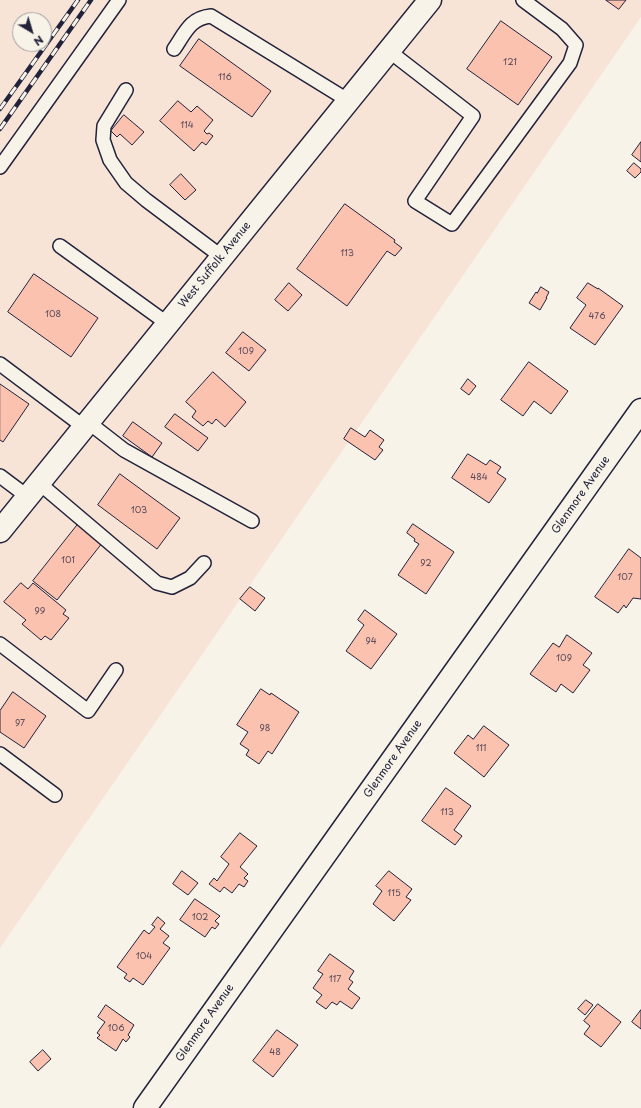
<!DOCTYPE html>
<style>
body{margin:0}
#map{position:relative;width:641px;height:1108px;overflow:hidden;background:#f7f3e8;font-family:"Playpen Sans",sans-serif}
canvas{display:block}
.north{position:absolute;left:12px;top:12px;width:40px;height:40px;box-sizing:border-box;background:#f7f3e8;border:1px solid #a29fa3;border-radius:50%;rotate:142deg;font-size:11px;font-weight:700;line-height:16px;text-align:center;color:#22223b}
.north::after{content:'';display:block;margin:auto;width:14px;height:18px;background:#22223b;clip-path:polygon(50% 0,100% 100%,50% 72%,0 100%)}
</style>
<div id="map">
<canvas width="641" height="1108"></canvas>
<div class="north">N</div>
</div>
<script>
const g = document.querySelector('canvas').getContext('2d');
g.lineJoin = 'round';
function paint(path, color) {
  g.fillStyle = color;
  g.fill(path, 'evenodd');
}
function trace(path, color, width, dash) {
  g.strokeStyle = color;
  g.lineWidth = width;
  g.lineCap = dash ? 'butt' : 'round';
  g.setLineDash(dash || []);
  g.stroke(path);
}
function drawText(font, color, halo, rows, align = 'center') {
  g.font = font + ' "Playpen Sans",sans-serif';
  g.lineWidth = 3;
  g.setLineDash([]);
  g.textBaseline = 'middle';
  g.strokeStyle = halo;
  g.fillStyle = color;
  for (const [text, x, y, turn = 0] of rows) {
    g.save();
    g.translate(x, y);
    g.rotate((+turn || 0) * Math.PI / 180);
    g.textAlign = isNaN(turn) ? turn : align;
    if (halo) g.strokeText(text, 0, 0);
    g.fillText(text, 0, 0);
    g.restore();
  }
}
paint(new Path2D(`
 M 0,0 L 641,0 L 641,17 L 0,948 ZM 20,20 L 44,20 L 44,44 L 20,44 Z`), '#f8e4d7');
const building = new Path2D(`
 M 606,0 L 626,0 L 619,9 Z
 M 501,21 L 552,57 L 518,105 L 467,69 Z
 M 199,39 L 271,91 L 252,117 L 180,66 Z
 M 178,101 L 191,112 L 197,106 L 213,120 L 204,131 L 207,134 L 209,133 L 213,136 L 206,145 L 202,142 L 194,151 L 160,121 Z
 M 124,115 L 144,132 L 132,145 L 120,134 L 117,137 L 111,131 Z
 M 641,142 L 641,162 L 632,155 Z
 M 634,163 L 641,169 L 641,172 L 635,178 L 627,171 Z
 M 181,174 L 196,190 L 185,200 L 170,185 Z
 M 345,204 L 395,240 L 394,242 L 402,248 L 395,256 L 387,251 L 347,306 L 297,269 Z
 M 34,274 L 98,318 L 71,357 L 8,312 Z
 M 289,283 L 302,295 L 288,311 L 275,300 Z
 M 588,283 L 598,289 L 598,288 L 623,306 L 595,345 L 570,328 L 586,305 L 577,298 Z
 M 541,287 L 549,292 L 546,298 L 547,298 L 540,310 L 529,303 L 536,292 L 537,293 Z
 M 243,332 L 266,350 L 249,371 L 226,353 Z
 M 529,362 L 568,391 L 551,414 L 534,401 L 523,416 L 501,400 Z
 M 213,372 L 246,402 L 225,427 L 216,419 L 212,424 L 208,421 L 203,426 L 192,417 L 196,411 L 186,402 Z
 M 468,379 L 476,386 L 469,395 L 461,389 Z
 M 0,384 L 29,404 L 3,442 L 0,440 Z
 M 175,414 L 208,438 L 198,451 L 165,427 Z
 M 133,422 L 162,443 L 152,457 L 123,436 Z
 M 351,428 L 365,437 L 370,430 L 384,440 L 379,447 L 383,450 L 375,460 L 344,439 Z
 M 468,454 L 486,465 L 490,460 L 501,467 L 497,473 L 506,479 L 489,503 L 452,478 Z
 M 120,474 L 180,518 L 157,549 L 98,505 Z
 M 79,523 L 103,542 L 57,600 L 33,581 Z
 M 413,524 L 454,552 L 426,594 L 398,575 L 419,544 L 414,541 L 415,539 L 407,533 Z
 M 629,549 L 641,558 L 641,599 L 633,598 L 626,608 L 624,605 L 618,613 L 595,597 Z
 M 21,583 L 28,589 L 33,583 L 66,610 L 63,614 L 69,618 L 51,640 L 45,636 L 41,640 L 22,624 L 26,620 L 4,602 Z
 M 250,587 L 265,598 L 255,611 L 240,599 Z
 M 365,610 L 397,634 L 371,669 L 346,651 L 364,625 L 358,620 Z
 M 567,635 L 592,653 L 583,665 L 590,670 L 573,693 L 561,684 L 556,692 L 530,674 L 553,643 L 559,647 Z
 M 261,689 L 270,695 L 271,693 L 299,712 L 272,754 L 268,751 L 259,764 L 246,755 L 249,750 L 240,744 L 248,732 L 237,725 Z
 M 13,692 L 46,716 L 24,748 L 0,732 L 0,711 Z
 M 484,726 L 509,745 L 484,777 L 454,753 L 468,735 L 473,739 Z
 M 446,788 L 471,806 L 454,830 L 462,836 L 455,845 L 422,821 Z
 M 240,833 L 257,846 L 240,867 L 248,874 L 244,878 L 248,881 L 244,887 L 239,884 L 232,893 L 224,887 L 220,892 L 209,884 L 214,878 L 217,881 L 229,864 L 221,857 Z
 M 182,871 L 198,883 L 188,895 L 173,884 Z
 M 389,871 L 412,889 L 406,897 L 411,900 L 394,921 L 373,904 L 382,891 L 376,886 Z
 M 195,899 L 220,916 L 215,921 L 219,924 L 215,929 L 212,927 L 205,937 L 180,920 Z
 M 158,917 L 165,923 L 160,929 L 169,936 L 163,943 L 170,948 L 143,985 L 133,978 L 130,982 L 124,978 L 127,974 L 117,967 L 144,930 L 149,934 L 155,927 L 152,925 Z
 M 330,954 L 354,971 L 349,979 L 353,982 L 348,989 L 360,998 L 352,1009 L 340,1001 L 337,1005 L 332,1002 L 326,1009 L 316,1002 L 322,995 L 313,988 L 323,974 L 318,971 Z
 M 586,1000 L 593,1005 L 585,1015 L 578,1009 Z
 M 598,1004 L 621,1022 L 601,1047 L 584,1034 L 590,1026 L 584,1021 Z
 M 106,1005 L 134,1025 L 128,1035 L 130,1037 L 126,1042 L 123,1039 L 116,1051 L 97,1038 L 100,1035 L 97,1033 L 105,1022 L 98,1017 Z
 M 641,1010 L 641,1029 L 632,1022 Z
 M 277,1030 L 298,1045 L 273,1077 L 253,1061 Z
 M 43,1050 L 51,1059 L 38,1071 L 30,1062 Z`);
paint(building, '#fbc2b0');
trace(building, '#22223b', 1);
const lane = new Path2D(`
 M 174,49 C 185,33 190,18 211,16 L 349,101
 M 389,51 L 473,116 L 415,201 L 452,224 L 570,63 L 576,45 L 562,29 L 523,0
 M 126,90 L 104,126 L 103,140 L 110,160 L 126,183 L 146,200 L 222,257
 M 0,167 L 119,0
 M 60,246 L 168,324
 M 0,364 L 84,427
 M 88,422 L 124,450 L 252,521
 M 0,476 L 28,497
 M 39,483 L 157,583 L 172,587 L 190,578 L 204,563
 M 0,644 L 88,711 L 116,670
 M 0,754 L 55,795`);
const street = new Path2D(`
 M 145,1108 L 641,410`);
const secondary = new Path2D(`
 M 0,531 L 430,0`);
trace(lane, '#22223b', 16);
trace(street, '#22223b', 25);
trace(secondary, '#22223b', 25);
trace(lane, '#f7f3e8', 13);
trace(street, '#f7f3e8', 22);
trace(secondary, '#f7f3e8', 22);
const rail = new Path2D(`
 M 0,109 L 78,0
 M 0,129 L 91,0`);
trace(rail, '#22223b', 4.5);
trace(rail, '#f7f3e8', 3, [9]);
drawText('9px', '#584a58', null, [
 ["121",510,63],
 ["116",225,78],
 ["114",187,126],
 ["113",347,254],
 ["108",53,315],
 ["476",597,317],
 ["109",246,352],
 ["484",479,478],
 ["103",139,511],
 ["101",68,561],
 ["92",426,564],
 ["107",625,578],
 ["99",40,612],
 ["94",371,642],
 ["109",564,659],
 ["97",20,724],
 ["98",265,729],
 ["111",481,749],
 ["113",447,813],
 ["115",394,894],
 ["102",200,918],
 ["104",144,957],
 ["117",335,980],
 ["106",116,1029],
 ["48",275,1053]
]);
drawText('11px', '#22223b', '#f7f3e8', [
 ["West Suffolk Avenue",215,265,-51],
 ["Glenmore Avenue",581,495,-55],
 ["Glenmore Avenue",393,759,-55],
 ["Glenmore Avenue",205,1023,-55]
]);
</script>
